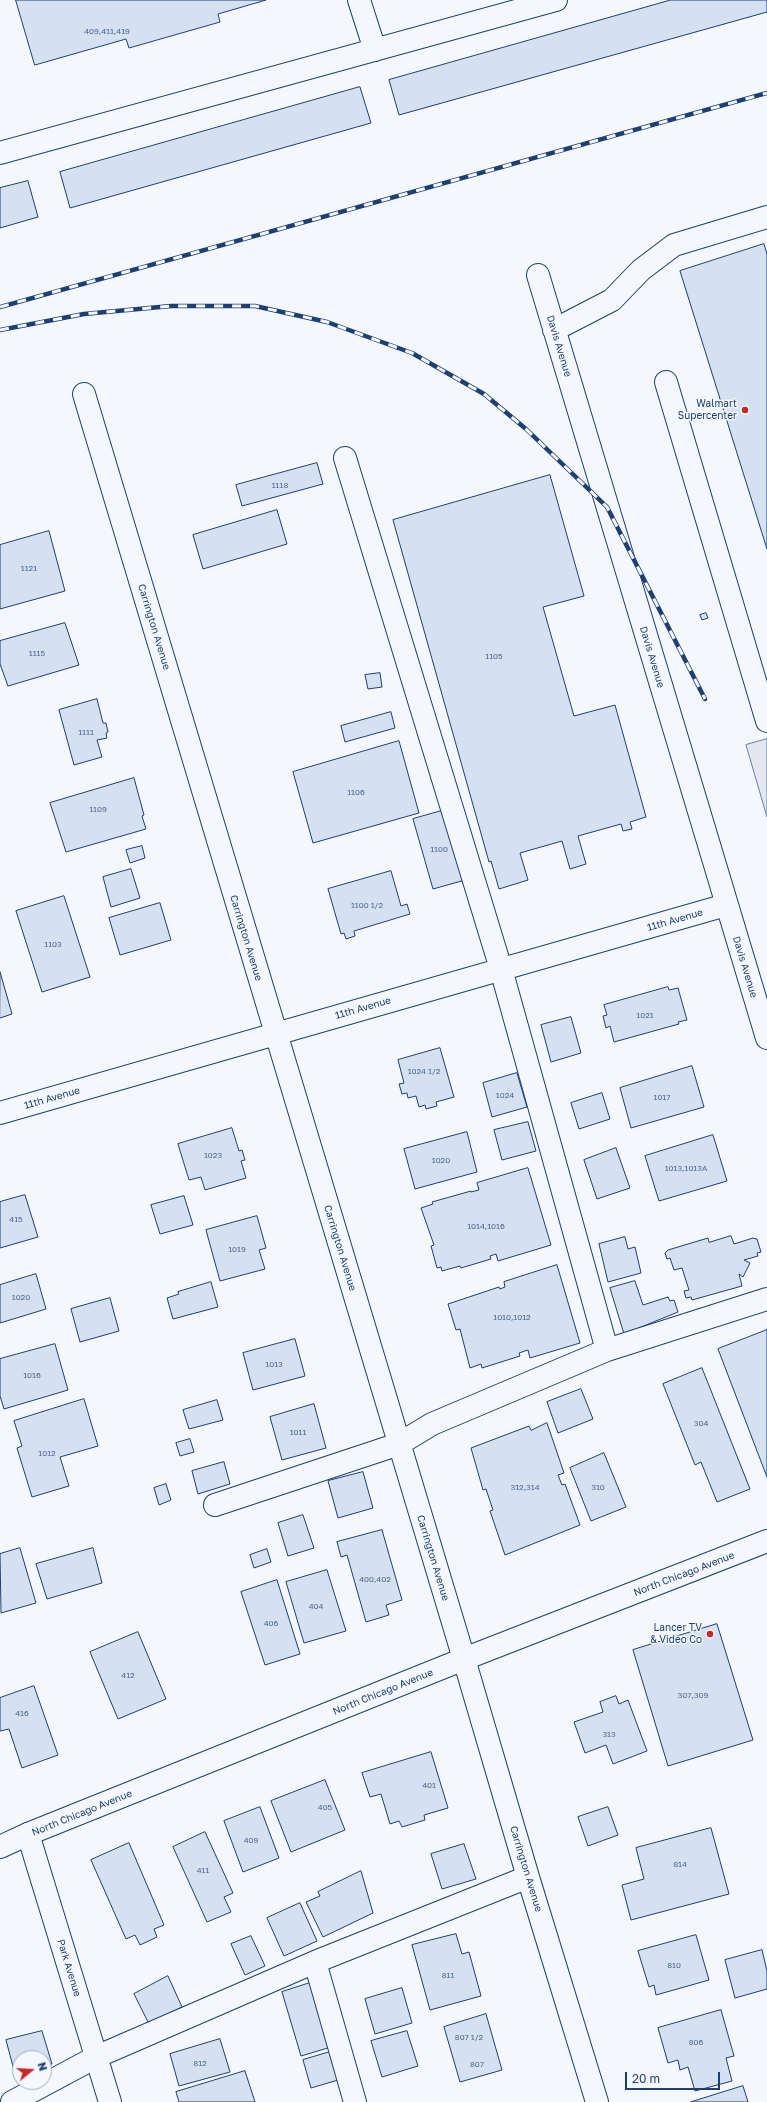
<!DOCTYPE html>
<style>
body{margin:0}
#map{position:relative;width:767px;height:2102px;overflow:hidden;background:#f4f7fb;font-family:"Golos Text",sans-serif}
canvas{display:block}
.north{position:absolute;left:12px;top:2050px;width:40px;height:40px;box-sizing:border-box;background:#f4f7fb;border:1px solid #9eadc5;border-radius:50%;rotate:72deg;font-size:11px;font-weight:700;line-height:16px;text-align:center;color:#1d3f73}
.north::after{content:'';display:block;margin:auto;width:14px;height:18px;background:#c62828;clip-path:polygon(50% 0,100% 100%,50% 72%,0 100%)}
.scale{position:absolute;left:625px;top:2072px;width:95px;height:18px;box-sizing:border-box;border:2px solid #1d3f73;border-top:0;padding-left:5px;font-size:12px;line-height:14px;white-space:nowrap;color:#1d3f73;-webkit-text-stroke:3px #f4f7fb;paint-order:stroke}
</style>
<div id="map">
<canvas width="767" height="2102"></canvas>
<div class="north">N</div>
<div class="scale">20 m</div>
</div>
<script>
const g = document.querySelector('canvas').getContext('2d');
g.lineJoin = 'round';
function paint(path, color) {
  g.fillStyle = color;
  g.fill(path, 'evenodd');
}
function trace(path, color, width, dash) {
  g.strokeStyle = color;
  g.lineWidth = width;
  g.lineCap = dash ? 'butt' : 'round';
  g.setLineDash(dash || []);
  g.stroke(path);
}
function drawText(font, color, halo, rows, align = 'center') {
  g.font = font + ' "Golos Text",sans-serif';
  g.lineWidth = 3;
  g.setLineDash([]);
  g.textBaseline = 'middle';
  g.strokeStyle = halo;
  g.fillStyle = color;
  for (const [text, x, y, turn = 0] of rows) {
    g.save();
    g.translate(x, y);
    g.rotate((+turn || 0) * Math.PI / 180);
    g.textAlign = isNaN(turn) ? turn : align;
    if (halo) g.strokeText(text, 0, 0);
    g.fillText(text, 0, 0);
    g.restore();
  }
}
const parking = new Path2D(`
 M 767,739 L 767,817 L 746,745 Z`);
paint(parking, '#e3e8f0');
trace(parking, '#687fa3', 1);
const building = new Path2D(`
 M 16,0 L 266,0 L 218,14 L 220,22 L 129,48 L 126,39 L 35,65 Z
 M 671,0 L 767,0 L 767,12 L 399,115 L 389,80 Z
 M 360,87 L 371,123 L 70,208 L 60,172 Z
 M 28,181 L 38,217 L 0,228 L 0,188 Z
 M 764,244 L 767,254 L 767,549 L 680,271 Z
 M 317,463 L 323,484 L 242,506 L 236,485 Z
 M 550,475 L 584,596 L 543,607 L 574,716 L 615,705 L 646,817 L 630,822 L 632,829 L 623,831 L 621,824 L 578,836 L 586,864 L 570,869 L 562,841 L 520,853 L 528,880 L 499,889 L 491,861 L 489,862 L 393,520 Z
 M 277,510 L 287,544 L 203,569 L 193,535 Z
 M 49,531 L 65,591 L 0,609 L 0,545 Z
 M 706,613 L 708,618 L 702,620 L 700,615 Z
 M 65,623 L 79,665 L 8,686 L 0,664 L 0,641 Z
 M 380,673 L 382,687 L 368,689 L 365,675 Z
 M 97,699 L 103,723 L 106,723 L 108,732 L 106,733 L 107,738 L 97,740 L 102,757 L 74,765 L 59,710 Z
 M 391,712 L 395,728 L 345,742 L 341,726 Z
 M 399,741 L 419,813 L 313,843 L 293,772 Z
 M 134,778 L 144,815 L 142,816 L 146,829 L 66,852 L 50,803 Z
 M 445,810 L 465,880 L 433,889 L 413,819 Z
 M 142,846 L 145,858 L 130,863 L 126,850 Z
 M 131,869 L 140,898 L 111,907 L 103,877 Z
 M 391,871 L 401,906 L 407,904 L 410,914 L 354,931 L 355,936 L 346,939 L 344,933 L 341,934 L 328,889 Z
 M 64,896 L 90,977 L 42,992 L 16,911 Z
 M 160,903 L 171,940 L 120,955 L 109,918 Z
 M 0,972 L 12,1014 L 0,1018 Z
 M 668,987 L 669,990 L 678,988 L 687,1020 L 678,1022 L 679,1024 L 614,1042 L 610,1026 L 606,1028 L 603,1016 L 607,1015 L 604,1005 Z
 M 571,1017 L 581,1053 L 551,1062 L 541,1025 Z
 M 440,1048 L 454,1097 L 436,1102 L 437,1106 L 426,1109 L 425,1105 L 419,1107 L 416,1096 L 408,1098 L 407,1093 L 402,1094 L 399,1084 L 404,1083 L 398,1060 Z
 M 692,1066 L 704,1107 L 631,1128 L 620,1088 Z
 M 517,1073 L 527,1107 L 492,1117 L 483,1083 Z
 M 602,1093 L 610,1119 L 579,1129 L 571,1103 Z
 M 528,1122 L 536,1151 L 502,1160 L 494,1130 Z
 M 232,1128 L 239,1151 L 242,1150 L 245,1160 L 241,1161 L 246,1178 L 205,1190 L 201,1177 L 189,1180 L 178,1144 Z
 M 467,1132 L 477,1172 L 415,1189 L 404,1149 Z
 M 713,1135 L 727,1181 L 659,1201 L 645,1156 Z
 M 616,1148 L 630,1188 L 597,1199 L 584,1160 Z
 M 528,1168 L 551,1245 L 498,1261 L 496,1254 L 490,1256 L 491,1259 L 461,1268 L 460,1266 L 442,1271 L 441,1267 L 437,1268 L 431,1246 L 434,1245 L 421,1208 L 433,1204 L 432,1202 L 471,1191 L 471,1192 L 479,1190 L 477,1183 Z
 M 25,1195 L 38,1237 L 0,1248 L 0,1202 Z
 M 184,1196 L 193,1225 L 160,1234 L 151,1205 Z
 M 257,1216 L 266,1248 L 259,1250 L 265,1269 L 220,1281 L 206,1230 Z
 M 731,1236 L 734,1244 L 753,1238 L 757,1239 L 761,1252 L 757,1253 L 758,1256 L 744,1260 L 750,1263 L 743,1277 L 739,1274 L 742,1286 L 692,1300 L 691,1297 L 686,1298 L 684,1291 L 689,1290 L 682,1268 L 674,1270 L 670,1258 L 667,1259 L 665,1253 L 668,1250 L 708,1238 L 709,1242 Z
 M 625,1237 L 628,1249 L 635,1247 L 641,1273 L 608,1282 L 599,1244 Z
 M 557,1265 L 580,1343 L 530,1358 L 528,1350 L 519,1353 L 520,1356 L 482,1368 L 481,1364 L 470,1368 L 460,1329 L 456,1330 L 448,1304 L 499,1287 L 500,1289 L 505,1287 L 504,1282 Z
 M 36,1274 L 46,1309 L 0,1323 L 0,1285 Z
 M 635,1281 L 643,1305 L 668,1297 L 670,1301 L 674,1300 L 678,1312 L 624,1334 L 610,1288 Z
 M 211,1282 L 218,1307 L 173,1319 L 167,1298 L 179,1294 L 178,1292 Z
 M 110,1298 L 119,1331 L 80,1342 L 71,1309 Z
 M 767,1330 L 767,1477 L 718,1349 Z
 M 295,1339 L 305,1376 L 253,1390 L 243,1353 Z
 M 55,1344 L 68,1390 L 4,1409 L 0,1396 L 0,1359 Z
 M 702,1368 L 750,1489 L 717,1502 L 701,1462 L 695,1465 L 663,1384 Z
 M 581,1389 L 593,1419 L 558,1433 L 547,1402 Z
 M 84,1399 L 98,1446 L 60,1457 L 69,1486 L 32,1497 L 17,1448 L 22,1446 L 14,1421 Z
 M 217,1400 L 223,1420 L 189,1429 L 183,1410 Z
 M 314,1404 L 326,1448 L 282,1460 L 270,1417 Z
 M 547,1423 L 564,1473 L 558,1475 L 562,1485 L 565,1484 L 580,1525 L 505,1555 L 490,1511 L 493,1510 L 486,1489 L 483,1490 L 471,1448 L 529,1426 L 531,1430 Z
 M 190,1439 L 194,1452 L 180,1456 L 176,1443 Z
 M 604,1453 L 626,1507 L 591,1521 L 570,1468 Z
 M 224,1462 L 230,1484 L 198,1494 L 192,1471 Z
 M 363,1472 L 373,1508 L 338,1518 L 328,1481 Z
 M 166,1484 L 171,1500 L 159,1505 L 154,1488 Z
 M 303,1515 L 314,1548 L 288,1556 L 278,1523 Z
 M 382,1530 L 402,1600 L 386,1605 L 389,1615 L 366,1622 L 347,1555 L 341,1557 L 337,1542 Z
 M 20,1548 L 36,1603 L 1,1613 L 0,1554 Z
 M 93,1548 L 102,1583 L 47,1599 L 36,1564 Z
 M 267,1549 L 271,1562 L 254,1568 L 250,1555 Z
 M 327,1570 L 346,1631 L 304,1643 L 286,1582 Z
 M 277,1580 L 300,1654 L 265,1665 L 241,1592 Z
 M 717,1624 L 753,1740 L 668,1766 L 633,1650 Z
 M 138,1632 L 166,1699 L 118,1719 L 90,1652 Z
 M 34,1686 L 58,1755 L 22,1768 L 9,1729 L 0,1731 L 0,1698 Z
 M 616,1696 L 619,1704 L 628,1700 L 647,1751 L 613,1764 L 606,1745 L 585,1753 L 574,1722 L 603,1712 L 600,1702 Z
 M 431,1752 L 448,1808 L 424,1815 L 425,1820 L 402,1827 L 399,1821 L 390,1824 L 381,1794 L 370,1797 L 362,1773 Z
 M 325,1780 L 345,1830 L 291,1852 L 271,1801 Z
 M 260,1807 L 279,1858 L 243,1872 L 224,1821 Z
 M 608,1807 L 618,1835 L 588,1846 L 578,1817 Z
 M 711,1828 L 729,1894 L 631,1920 L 622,1885 L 644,1879 L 636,1848 Z
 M 205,1832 L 233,1893 L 224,1897 L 231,1912 L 207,1922 L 173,1847 Z
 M 129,1843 L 164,1925 L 154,1929 L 157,1937 L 140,1945 L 135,1935 L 126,1939 L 91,1860 Z
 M 464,1844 L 476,1879 L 442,1889 L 431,1854 Z
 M 361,1871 L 373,1913 L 323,1937 L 306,1902 L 320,1896 L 318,1892 Z
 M 300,1903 L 317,1941 L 284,1956 L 267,1918 Z
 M 456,1934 L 462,1954 L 469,1952 L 481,1996 L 430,2010 L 412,1945 Z
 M 696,1935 L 709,1980 L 656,1995 L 654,1985 L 649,1987 L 638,1951 Z
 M 251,1936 L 265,1966 L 245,1975 L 231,1944 Z
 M 762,1950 L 767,1971 L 767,1989 L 735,1998 L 725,1960 Z
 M 168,1976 L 182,2007 L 149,2024 L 134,1994 Z
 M 313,1982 L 331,2047 L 301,2056 L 282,1992 Z
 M 402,1988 L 412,2023 L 375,2034 L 365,1999 Z
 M 721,2010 L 734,2056 L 726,2058 L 732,2081 L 695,2091 L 688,2067 L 680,2070 L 678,2060 L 668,2063 L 658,2028 Z
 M 486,2014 L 502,2070 L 460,2082 L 444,2027 Z
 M 42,2031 L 52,2064 L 44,2066 L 44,2058 L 20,2058 L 20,2073 L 15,2074 L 6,2040 Z
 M 407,2031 L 418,2066 L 382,2077 L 371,2041 Z
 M 220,2039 L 230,2072 L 179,2086 L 170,2054 Z
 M 330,2052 L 338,2080 L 311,2088 L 303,2060 Z
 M 245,2071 L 255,2102 L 179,2102 L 176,2092 Z
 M 743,2086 L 748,2102 L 691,2102 Z`);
paint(building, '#d5e0f0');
trace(building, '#1d3f73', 1);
const minor = new Path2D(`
 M 359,0 L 375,50
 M 0,153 L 556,0
 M 538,275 L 767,1038
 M 554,330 L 612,300 L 641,270 L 674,245 L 767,217
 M 666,382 L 767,721
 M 84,394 L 464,1659 L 528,1877 L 597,2102
 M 345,458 L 501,969 L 607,1350
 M 0,1113 L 726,905
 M 215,1505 L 399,1444 L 432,1424 L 607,1350 L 767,1299
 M 28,1834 L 110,2102
 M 315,1962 L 355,2102
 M 12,2102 L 96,2057 L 315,1962 L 528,1877`);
const major = new Path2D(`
 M 0,1847 L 28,1834 L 464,1659 L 767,1541`);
trace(minor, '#1d3f73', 24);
trace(major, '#1d3f73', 24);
trace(minor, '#f4f7fb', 22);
trace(major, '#f4f7fb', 22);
const rail = new Path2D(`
 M 0,307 L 767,93
 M 0,330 L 84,314 L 171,306 L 255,306 L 327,322 L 412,353 L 484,394 L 526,429 L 607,507 L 705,699`);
trace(rail, '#1d3f73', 4.5);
trace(rail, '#f4f7fb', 3, [9]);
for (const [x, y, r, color] of [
 [745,410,4,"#c62828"],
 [710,1634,4,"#c62828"]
]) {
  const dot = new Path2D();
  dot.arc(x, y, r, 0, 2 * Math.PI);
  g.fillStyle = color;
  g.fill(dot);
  trace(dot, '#f4f7fb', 1.5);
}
drawText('8px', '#4b6792', null, [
 ["409,411,419",107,31],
 ["1118",280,485],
 ["1121",29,568],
 ["1115",37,653],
 ["1105",494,656],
 ["1111",86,732],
 ["1106",356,792],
 ["1109",98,809],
 ["1100",439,849],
 ["1100 1/2",367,905],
 ["1103",53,944],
 ["1021",645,1015],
 ["1024 1/2",424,1071],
 ["1024",505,1095],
 ["1017",662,1097],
 ["1023",213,1155],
 ["1020",441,1160],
 ["1013,1013A",686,1168],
 ["415",16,1219],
 ["1014,1016",486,1226],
 ["1019",237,1249],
 ["1020",21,1297],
 ["1010,1012",512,1317],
 ["1013",274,1364],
 ["1016",32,1375],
 ["304",701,1423],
 ["1011",298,1432],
 ["1012",47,1453],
 ["312,314",525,1487],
 ["310",598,1487],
 ["400,402",375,1579],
 ["404",316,1606],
 ["406",271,1623],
 ["412",128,1675],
 ["307,309",693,1695],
 ["416",22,1713],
 ["313",609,1734],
 ["401",429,1785],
 ["405",325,1807],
 ["409",251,1840],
 ["814",680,1864],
 ["411",203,1870],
 ["810",674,1965],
 ["811",448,1975],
 ["807 1/2",469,2037],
 ["806",696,2042],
 ["812",200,2063],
 ["807",477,2064]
]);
drawText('10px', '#1d3f73', '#f4f7fb', [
 ["Davis Avenue",559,346,73],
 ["Carrington Avenue",154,627,73],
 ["Davis Avenue",652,657,73],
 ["11th Avenue",675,920,-16],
 ["Carrington Avenue",246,938,73],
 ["Davis Avenue",745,967,73],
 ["11th Avenue",363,1008,-16],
 ["11th Avenue",52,1098,-16],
 ["Carrington Avenue",340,1248,73],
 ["Carrington Avenue",433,1558,73],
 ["North Chicago Avenue",684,1574,-21],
 ["North Chicago Avenue",383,1692,-22],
 ["North Chicago Avenue",82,1813,-22],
 ["Carrington Avenue",526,1869,73],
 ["Park Avenue",69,1968,73]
]);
drawText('10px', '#1d3f73', '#f4f7fb', [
 ["Walmart",737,404],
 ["Supercenter",737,416],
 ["Lancer TV",702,1628],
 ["& Video Co",702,1640]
], 'right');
</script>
